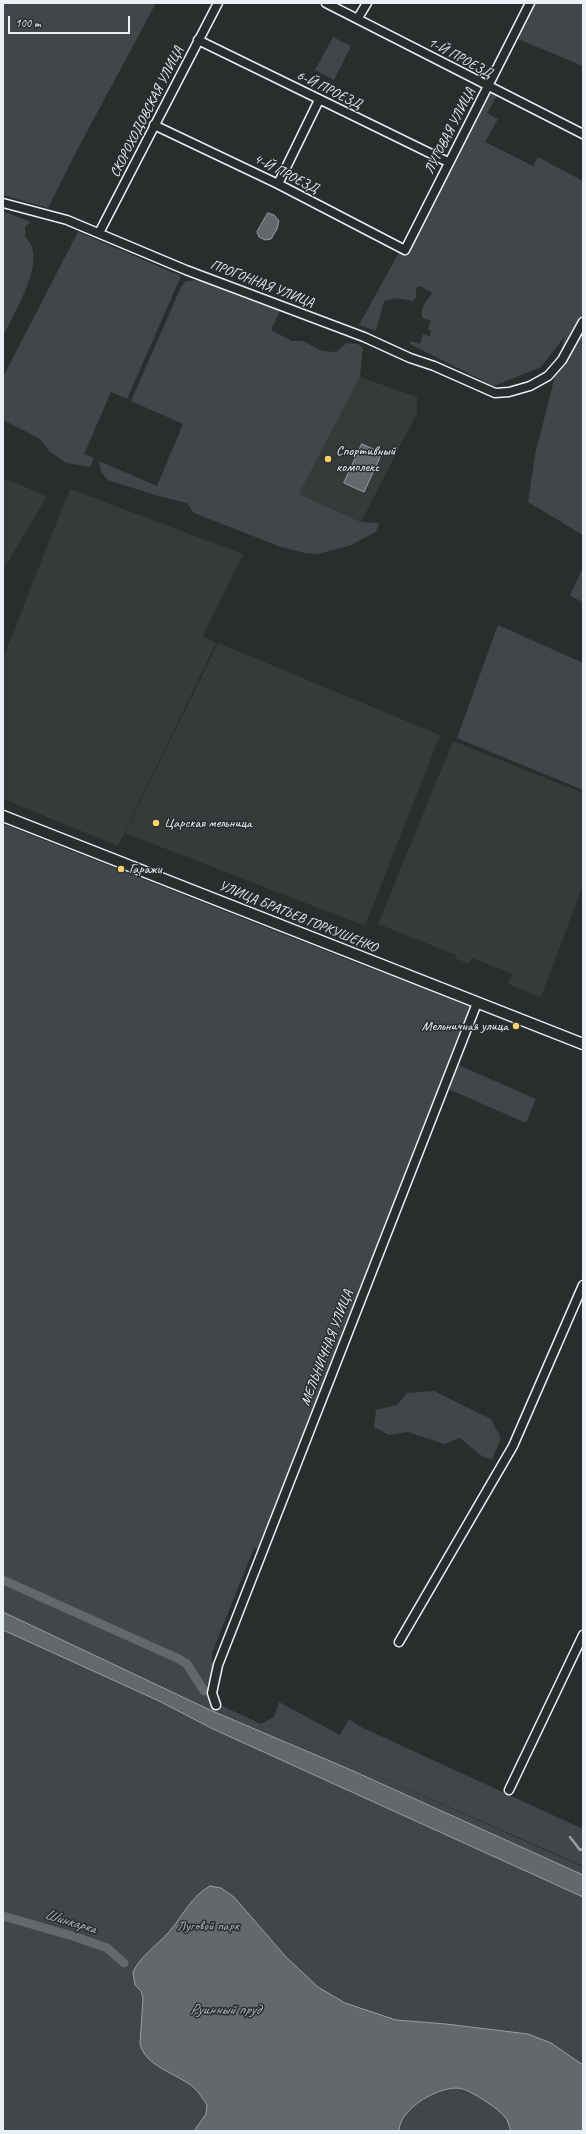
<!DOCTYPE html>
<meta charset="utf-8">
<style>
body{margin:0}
#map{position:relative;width:586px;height:2134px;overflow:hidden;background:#2a2d2e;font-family:Caveat,sans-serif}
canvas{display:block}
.frame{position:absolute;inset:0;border:4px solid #e8f1f8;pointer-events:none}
.scale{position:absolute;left:8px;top:16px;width:122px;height:18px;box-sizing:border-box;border:2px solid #e8f1f8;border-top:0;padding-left:5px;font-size:12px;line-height:14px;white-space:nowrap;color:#e8f1f8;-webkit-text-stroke:3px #2a2d2e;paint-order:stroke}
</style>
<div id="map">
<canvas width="586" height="2134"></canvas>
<div class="frame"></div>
<div class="scale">100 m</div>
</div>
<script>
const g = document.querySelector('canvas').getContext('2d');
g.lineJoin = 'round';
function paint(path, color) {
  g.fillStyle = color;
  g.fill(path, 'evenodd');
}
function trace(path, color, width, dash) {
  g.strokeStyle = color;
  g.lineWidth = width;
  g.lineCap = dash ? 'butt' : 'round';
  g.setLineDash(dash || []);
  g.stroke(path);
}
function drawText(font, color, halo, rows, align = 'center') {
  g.font = font + ' Caveat,sans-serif';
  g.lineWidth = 3;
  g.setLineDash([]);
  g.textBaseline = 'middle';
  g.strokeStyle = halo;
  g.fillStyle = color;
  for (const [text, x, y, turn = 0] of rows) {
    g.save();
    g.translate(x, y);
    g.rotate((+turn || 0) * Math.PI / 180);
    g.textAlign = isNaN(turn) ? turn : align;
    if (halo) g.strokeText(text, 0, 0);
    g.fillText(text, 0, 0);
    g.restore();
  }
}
paint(new Path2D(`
 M 360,377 L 417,397 L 417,413 L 361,522 L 299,494 Z
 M 3,478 L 47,496 L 3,570 Z
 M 70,489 L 243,554 L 203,636 L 216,643 L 118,846 L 3,799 L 3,658 Z
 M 218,643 L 440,735 L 365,926 L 125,833 Z
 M 453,741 L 583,793 L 583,885 L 541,997 L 508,984 L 512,974 L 472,958 L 469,964 L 455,958 L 456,955 L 378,924 Z`), '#363a3b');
paint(new Path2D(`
 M 3,3 L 156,3 L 76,152 L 48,208 L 3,195 Z
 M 530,3 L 583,3 L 583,66 L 513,37 Z
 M 333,37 L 351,46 L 334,80 L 315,70 Z
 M 489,89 L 499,92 L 487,113 L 498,119 L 485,142 L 533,166 L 538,157 L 583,181 L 583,535 L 528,502 L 535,455 L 565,336 L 541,367 L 494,386 L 410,344 L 410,341 L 420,344 L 423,334 L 430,337 L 431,331 L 428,329 L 431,321 L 423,318 C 418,309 428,300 432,293 L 420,286 L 416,288 L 416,297 L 413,301 L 397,298 L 384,301 L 376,331 L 359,325 Z
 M 3,211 L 31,222 L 25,227 L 25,237 C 50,258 13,313 3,337 Z
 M 78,232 L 181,276 L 127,399 L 111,392 L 84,454 L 94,458 L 90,467 L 67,463 L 50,452 L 39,438 L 3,420 L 3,377 Z
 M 200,280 L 230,293 L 280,311 L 271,330 L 292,341 L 303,341 L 322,351 L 336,352 L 347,343 L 358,344 L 363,348 L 360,377 L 299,494 L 361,522 L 379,523 L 376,532 L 349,546 L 317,554 L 305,553 L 281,547 L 194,513 L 187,503 L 158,496 L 108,480 L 101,472 L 99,461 L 157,486 L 183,424 L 131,401 L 181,287 L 186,281 Z
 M 583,567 L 583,602 L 570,596 Z
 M 498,625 L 583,663 L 583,790 L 457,738 Z
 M 3,824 L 364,966 L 471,1005 L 259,1549 L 254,1548 L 212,1653 L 212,1663 L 218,1676 L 217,1690 L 220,1705 L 261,1724 L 274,1717 L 279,1702 L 340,1735 L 349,1719 L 361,1727 L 583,1829 L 583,1866 L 288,1736 L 583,1867 L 583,2131 L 3,2131 Z
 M 456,1064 L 536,1099 L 526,1123 L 446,1088 Z
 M 434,1391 L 491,1419 L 501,1438 L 492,1459 L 483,1457 L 460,1438 L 444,1444 L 408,1432 L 389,1435 L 374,1427 L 376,1410 L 397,1405 L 407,1393 Z`), '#424648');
const water = new Path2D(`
 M 268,213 L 274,215 L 279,221 L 277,229 L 271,239 L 265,240 L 259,237 L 257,232 Z
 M 362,444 L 382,453 L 364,492 L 344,483 Z
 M 3,1612 L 210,1710 L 351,1770 L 583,1875 L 583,1897 L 213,1729 L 159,1701 L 3,1630 Z
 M 210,1886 L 221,1888 L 234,1897 L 285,1956 L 318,1987 L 345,2003 L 396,2020 L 446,2024 L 528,2034 L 551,2043 L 583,2065 L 583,2131 L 511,2131 C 509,2127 508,2120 505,2117 C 499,2109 473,2092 463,2089 C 443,2083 399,2108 399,2131 L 194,2131 L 206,2114 L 207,2105 C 203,2099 199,2092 193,2087 C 176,2073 146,2067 140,2044 L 143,1998 L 141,1991 L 135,1985 L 133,1972 C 139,1958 158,1944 169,1932 C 183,1916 191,1896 210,1886 Z`);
paint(water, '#63686b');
trace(water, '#989fa3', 1);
trace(new Path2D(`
 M 570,1837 L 580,1850 L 583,1849`), '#989fa3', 2.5);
trace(new Path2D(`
 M 3,1580 L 179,1659 L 187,1664 L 204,1691
 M 3,1916 L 76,1937 L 107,1948 L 124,1963`), '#63686b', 9);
const minor = new Path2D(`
 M 326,3 L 583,134
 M 358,18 L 367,3
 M 198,40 L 448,162
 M 154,125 L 278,184 L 405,250 L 530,3
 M 278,184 L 319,100
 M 3,203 L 67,220 L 186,270 L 364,337 L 410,358 L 434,366 L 495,393 L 509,392 L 530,386 L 548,376 L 562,360 L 583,322
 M 99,233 L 218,3
 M 399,1642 L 513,1446 L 583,1285
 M 216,1705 L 212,1693 L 218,1665 L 477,1003
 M 509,1790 L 583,1635`);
const tertiary = new Path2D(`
 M 3,816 L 583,1044`);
trace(minor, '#e8f1f8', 11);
trace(tertiary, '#e8f1f8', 13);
trace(minor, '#2a2d2e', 8);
trace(tertiary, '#2a2d2e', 10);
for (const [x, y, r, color] of [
 [328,459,4,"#ffd166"],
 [156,823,4,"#ffd166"],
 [121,869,4,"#ffd166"],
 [516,1026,4,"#ffd166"]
]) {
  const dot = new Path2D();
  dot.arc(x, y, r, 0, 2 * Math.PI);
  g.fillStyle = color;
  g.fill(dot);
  trace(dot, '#2a2d2e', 1.5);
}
drawText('14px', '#e8f1f8', '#2a2d2e', [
 ["1-Й ПРОЕЗД",460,58,28],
 ["6-Й ПРОЕЗД",329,90,26],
 ["СКОРОХОДОВСКАЯ УЛИЦА",147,112,-63],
 ["ЛУГОВАЯ УЛИЦА",450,131,-63],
 ["4-Й ПРОЕЗД",286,174,27],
 ["ПРОГОННАЯ УЛИЦА",262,284,21],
 ["УЛИЦА БРАТЬЕВ ГОРКУШЕНКО",298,917,22],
 ["МЕЛЬНИЧНАЯ УЛИЦА",327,1348,-69]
]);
drawText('14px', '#e8f1f8', '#2a2d2e', [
 ["Спортивный",336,451],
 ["комплекс",336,467],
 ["Царская мельница",164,823],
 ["Гаражи",129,869],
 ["Мельничная улица",508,1026,"right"]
], 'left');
drawText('14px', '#aeb5ba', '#2a2d2e', [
 ["Луговой парк",208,1926]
]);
drawText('italic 15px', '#acb3b9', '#2a2d2e', [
 ["Шинкарка",70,1922,17],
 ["Руинный пруд",225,2010]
]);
</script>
